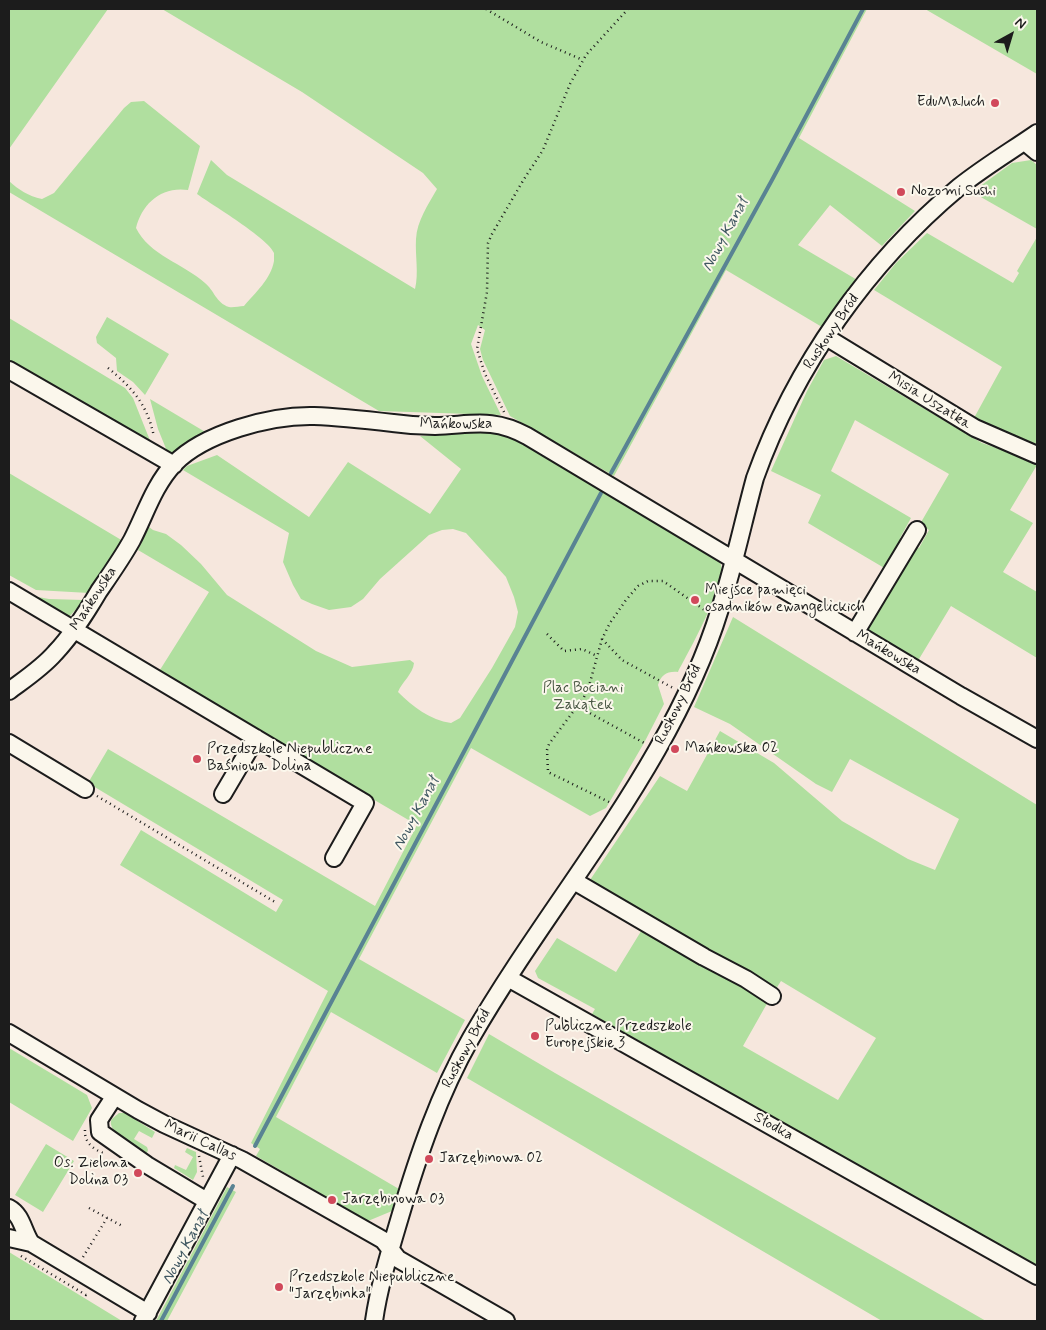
<!DOCTYPE html>
<meta charset="utf-8">
<style>
body{margin:0}
#map{position:relative;width:1046px;height:1330px;overflow:hidden;background:#f6e7dd;font-family:Mynerve,sans-serif}
canvas{display:block}
.frame{position:absolute;inset:0;border:10px solid #1c1c1c;pointer-events:none}
.north{position:absolute;left:986px;top:10px;width:50px;height:50px;-webkit-text-stroke:4px #fbf7ec;paint-order:stroke;rotate:39deg;font-size:14px;font-weight:700;line-height:20px;text-align:center;color:#1c1c1c}
.north::after{content:'';display:block;margin:auto;width:18px;height:22px;background:#1c1c1c;clip-path:polygon(50% 0,100% 100%,50% 72%,0 100%)}
</style>
<div id="map">
<canvas width="1046" height="1330"></canvas>
<div class="frame"></div>
<div class="north">N</div>
</div>
<script>
const g = document.querySelector('canvas').getContext('2d');
g.lineJoin = 'round';
function paint(path, color) {
  g.fillStyle = color;
  g.fill(path, 'evenodd');
}
function trace(path, color, width, dash) {
  g.strokeStyle = color;
  g.lineWidth = width;
  g.lineCap = dash ? 'butt' : 'round';
  g.setLineDash(dash || []);
  g.stroke(path);
}
function drawText(font, color, halo, rows, align = 'center') {
  g.font = font + ' Mynerve,sans-serif';
  g.lineWidth = 4;
  g.setLineDash([]);
  g.textBaseline = 'middle';
  g.strokeStyle = halo;
  g.fillStyle = color;
  for (const [text, x, y, turn = 0] of rows) {
    g.save();
    g.translate(x, y);
    g.rotate((+turn || 0) * Math.PI / 180);
    g.textAlign = isNaN(turn) ? turn : align;
    if (halo) g.strokeText(text, 0, 0);
    g.fillText(text, 0, 0);
    g.restore();
  }
}
paint(new Path2D(`
 M 9,9 L 108,9 L 9,149 Z
 M 162,9 L 867,9 L 799,138 L 915,211 L 882,246 L 830,205 L 798,245 L 859,281 L 822,327 L 726,270 L 614,476 L 510,416 L 483,360 L 480,349 L 485,330 L 478,325 L 471,344 L 482,376 L 501,415 L 379,411 L 9,192 L 9,181 C 19,190 28,196 42,199 L 54,193 L 124,108 L 131,102 L 144,101 L 200,146 L 188,190 C 161,186 142,204 136,228 C 149,255 184,264 205,283 C 214,290 216,303 229,307 C 233,308 239,306 244,306 C 255,293 271,279 274,261 C 274,260 274,254 274,253 C 268,238 212,205 197,194 L 211,160 L 227,175 L 415,289 C 419,273 415,256 416,239 C 417,221 428,205 437,189 L 423,173 L 302,92 Z
 M 925,9 L 1037,9 L 1037,74 Z
 M 1031,160 L 1037,165 L 1037,229 L 972,192 L 1012,163 Z
 M 927,233 L 1013,283 L 1019,273 L 1017,271 L 1037,237 L 1037,444 L 991,427 L 974,418 L 1002,367 L 874,290 L 896,263 Z
 M 107,317 L 169,354 L 145,395 L 133,382 L 117,371 L 116,358 L 97,343 L 96,337 Z
 M 9,318 L 125,388 L 133,398 L 153,448 L 9,366 Z
 M 836,356 L 982,443 L 1029,459 L 1037,465 L 1010,510 L 1033,523 L 1003,572 L 1037,592 L 1037,658 L 951,606 L 916,664 L 865,632 L 915,546 L 919,548 L 929,530 L 920,524 L 949,474 L 855,420 L 831,471 L 911,518 L 900,538 L 904,540 L 886,569 L 808,523 L 821,495 L 771,471 L 807,391 L 824,360 Z
 M 150,399 L 207,433 L 169,456 L 158,429 Z
 M 486,432 L 506,435 L 524,444 L 711,554 C 714,557 720,561 721,565 C 727,583 688,653 678,672 C 667,671 661,675 658,685 L 664,704 L 644,743 L 606,808 L 590,816 L 471,748 L 359,959 L 465,1020 L 437,1073 L 331,1012 L 276,1117 L 399,1189 L 392,1211 L 368,1221 L 256,1156 L 260,1149 L 251,1143 L 328,991 L 120,865 L 141,830 L 276,912 L 283,900 L 88,783 L 108,749 L 375,906 L 417,825 L 158,673 L 209,592 L 138,550 L 149,527 L 153,530 L 166,534 L 181,545 L 201,564 L 227,595 L 316,651 L 352,667 L 410,660 L 414,663 C 413,674 402,682 398,692 C 413,707 430,720 451,723 L 460,718 L 492,668 L 515,627 L 518,612 L 514,597 L 506,577 L 466,533 L 453,529 L 442,530 L 429,535 L 380,579 L 363,599 L 351,607 L 329,610 L 312,604 L 301,599 L 293,585 L 283,562 L 289,533 L 183,470 L 187,466 L 217,455 L 309,517 L 348,462 L 430,514 L 461,469 L 420,436 Z
 M 9,473 L 123,541 L 89,593 L 36,590 L 9,575 Z
 M 27,595 L 49,599 L 84,600 L 70,616 L 62,615 Z
 M 733,617 L 1037,805 L 1037,1268 L 592,1014 L 595,1009 L 538,978 L 535,971 L 557,938 L 616,972 L 643,928 L 769,1000 L 743,1046 L 838,1100 L 876,1038 L 781,981 L 774,992 L 588,883 L 660,776 L 687,791 L 720,731 L 774,763 L 842,821 L 908,859 L 935,870 L 959,819 L 850,759 L 832,792 L 816,784 L 730,724 L 694,707 Z
 M 489,1034 L 555,1073 L 986,1321 L 882,1321 L 467,1078 Z
 M 9,1048 L 87,1095 L 92,1108 L 73,1141 L 9,1102 Z
 M 119,1113 L 125,1113 L 155,1132 L 152,1138 L 139,1131 L 134,1139 L 147,1147 L 148,1150 L 147,1153 C 138,1147 108,1133 111,1121 C 112,1118 117,1115 119,1113 Z
 M 46,1144 L 74,1161 L 43,1212 L 15,1195 Z
 M 187,1148 L 196,1152 L 197,1172 L 193,1180 L 174,1168 L 175,1165 L 186,1170 L 193,1157 L 185,1152 Z
 M 227,1187 L 236,1192 L 167,1321 L 156,1321 Z
 M 9,1252 L 122,1321 L 9,1321 Z`), '#b0df9f');
trace(new Path2D(`
 M 611,473 L 772,180 L 863,9
 M 255,1146 L 601,493
 M 161,1321 L 233,1186`), '#598393', 4);
const minor = new Path2D(`
 M 1025,142 L 1037,152
 M 826,337 L 975,428 L 1037,455
 M 9,370 L 174,465
 M 9,591 L 365,803 L 334,858
 M 855,633 L 917,530
 M 9,691 C 25,679 42,668 55,653 C 73,634 86,613 99,591 C 110,575 122,558 132,540 C 145,515 154,485 174,464 C 204,433 271,415 314,416 C 341,417 367,420 393,423 C 407,425 421,426 435,426 C 472,425 492,417 527,436 L 961,696 L 1037,739
 M 9,743 L 85,789
 M 223,794 L 256,738
 M 574,881 L 704,957 L 746,979 L 772,996
 M 508,978 L 1037,1276
 M 9,1033 L 138,1110 L 164,1124 L 242,1160 L 383,1240 L 398,1259 L 506,1321
 M 114,1097 L 99,1120 L 100,1132 L 147,1165 L 207,1201
 M 9,1208 C 22,1215 23,1231 31,1243
 M 9,1238 L 31,1243 L 148,1313
 M 143,1321 L 232,1155
 M 374,1321 C 379,1286 390,1251 400,1217 C 418,1156 439,1094 471,1038 C 528,939 600,850 657,750 C 682,706 705,658 720,609 C 734,566 743,522 755,478 C 795,366 868,263 959,187 C 984,167 1011,151 1037,133`);
trace(minor, '#1c1c1c', 20);
trace(new Path2D(`
 M 486,9 L 541,42 L 583,60
 M 108,368 C 133,388 148,406 154,437
 M 504,412 L 485,374 L 477,349 L 487,292 L 488,243 L 492,234 L 524,179 L 543,150 L 570,84 L 586,55 L 628,9
 M 547,634 L 564,651 L 582,649 L 597,656
 M 602,639 L 622,660 L 673,688
 M 577,706 L 646,744
 M 97,796 L 275,902
 M 609,802 L 548,772 L 547,750 L 549,744 L 584,697 L 589,686 L 602,639 L 610,623 L 626,600 L 638,586 L 648,581 L 663,581 L 706,611
 M 85,1130 C 84,1142 93,1149 103,1153
 M 199,1156 L 203,1177 L 201,1180
 M 89,1208 L 124,1227
 M 21,1256 L 86,1295 L 88,1293
 M 83,1257 L 107,1218`), '#1c1c1c', 2.5, [1, 4]);
trace(minor, '#fbf7ec', 16);
for (const [x, y, r, color] of [
 [995,103,5,"#d1495b"],
 [901,192,5,"#d1495b"],
 [695,600,5,"#d1495b"],
 [675,749,5,"#d1495b"],
 [197,759,5,"#d1495b"],
 [535,1036,5,"#d1495b"],
 [429,1159,5,"#d1495b"],
 [138,1173,5,"#d1495b"],
 [332,1200,5,"#d1495b"],
 [279,1287,5,"#d1495b"]
]) {
  const dot = new Path2D();
  dot.arc(x, y, r, 0, 2 * Math.PI);
  g.fillStyle = color;
  g.fill(dot);
  trace(dot, '#fbf7ec', 2);
}
drawText('15px', '#1c1c1c', '#fbf7ec', [
 ["EduMaluch",985,103,"right"],
 ["Nozomi Sushi",911,192],
 ["Miejsce pamięci",705,591],
 ["osadników ewangelickich",705,608],
 ["Mańkowska 02",685,749],
 ["Przedszkole Niepubliczne",207,750],
 ["Baśniowa Dolina",207,767],
 ["Publiczne Przedszkole",545,1027],
 ["Europejskie 3",545,1044],
 ["Jarzębinowa 02",439,1159],
 ["Os. Zielona",128,1164,"right"],
 ["Dolina 03",128,1181,"right"],
 ["Jarzębinowa 03",342,1200],
 ["Przedszkole Niepubliczne",289,1278],
 ["\"Jarzębinka\"",289,1295]
], 'left');
drawText('15px', '#1c1c1c', '#fbf7ec', [
 ["Ruskowy Bród",832,332,-56],
 ["Misia Uszatka",929,401,32],
 ["Mańkowska",456,425],
 ["Mańkowska",94,599,-57],
 ["Mańkowska",888,653,31],
 ["Ruskowy Bród",679,705,-64],
 ["Ruskowy Bród",467,1049,-62],
 ["Słodka",773,1127,29],
 ["Marii Callas",200,1141,25]
]);
drawText('15px', '#485643', '#fbf7ec', [
 ["Plac Bociani",583,689],
 ["Zakątek",583,706]
]);
drawText('italic 16px', '#405862', '#fbf7ec', [
 ["Nowy Kanał",726,235,-62],
 ["Nowy Kanał",417,814,-62],
 ["Nowy Kanał",186,1248,-62]
]);
</script>
